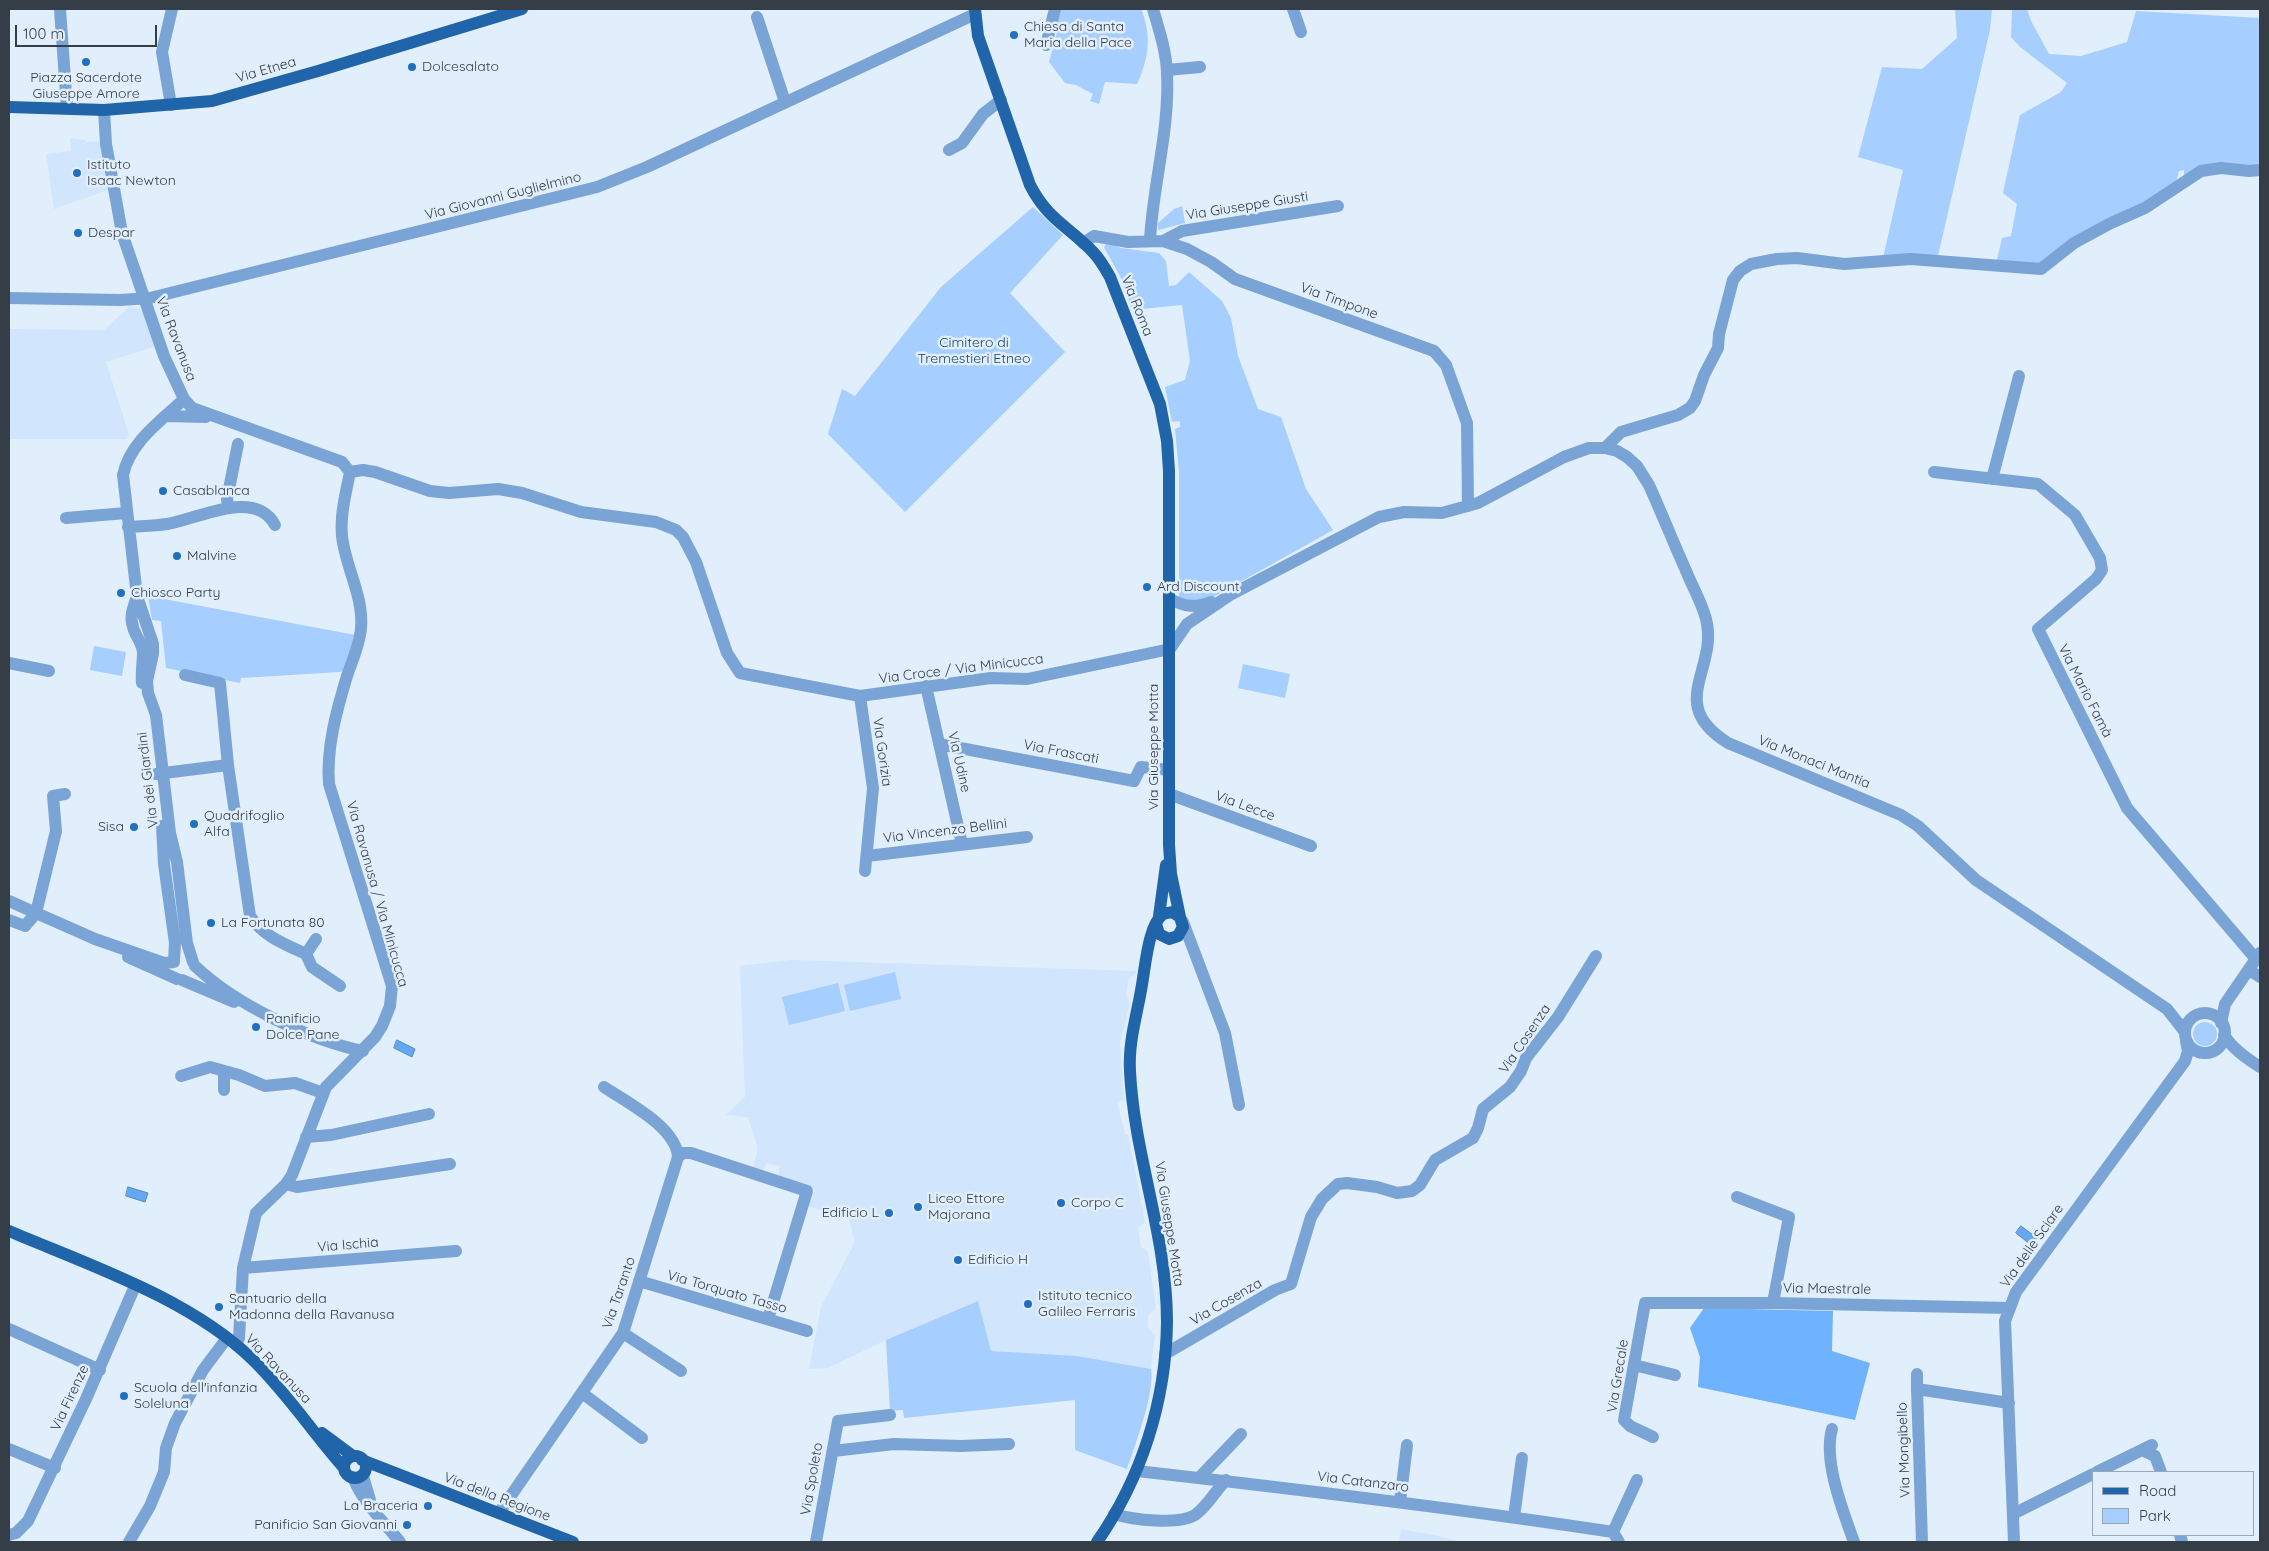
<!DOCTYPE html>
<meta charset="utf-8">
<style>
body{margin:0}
#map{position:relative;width:2269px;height:1551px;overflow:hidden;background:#e1eefc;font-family:Quicksand,sans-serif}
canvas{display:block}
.frame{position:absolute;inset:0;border:10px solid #353d46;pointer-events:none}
.legend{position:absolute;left:2092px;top:1471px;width:162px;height:65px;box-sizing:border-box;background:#e1eefc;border:1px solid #9ca7b3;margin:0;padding:6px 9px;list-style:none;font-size:15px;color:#353d46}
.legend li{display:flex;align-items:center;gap:10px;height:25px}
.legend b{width:25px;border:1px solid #9ca7b3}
.scale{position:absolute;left:15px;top:25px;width:142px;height:22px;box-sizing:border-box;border:2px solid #353d46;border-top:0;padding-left:6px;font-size:15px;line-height:18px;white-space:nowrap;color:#353d46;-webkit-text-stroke:4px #e1eefc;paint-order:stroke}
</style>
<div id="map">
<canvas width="2269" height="1551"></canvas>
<div class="frame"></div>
<ul class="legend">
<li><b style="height:6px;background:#2064a9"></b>Road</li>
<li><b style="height:14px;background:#a6cefe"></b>Park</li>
</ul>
<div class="scale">100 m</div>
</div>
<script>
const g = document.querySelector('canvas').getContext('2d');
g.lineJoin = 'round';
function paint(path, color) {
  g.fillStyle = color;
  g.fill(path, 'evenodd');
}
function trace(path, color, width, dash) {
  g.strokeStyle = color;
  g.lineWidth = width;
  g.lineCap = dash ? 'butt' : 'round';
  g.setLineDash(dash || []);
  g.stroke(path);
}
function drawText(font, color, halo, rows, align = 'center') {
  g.font = font + ' Quicksand,sans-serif';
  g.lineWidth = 5;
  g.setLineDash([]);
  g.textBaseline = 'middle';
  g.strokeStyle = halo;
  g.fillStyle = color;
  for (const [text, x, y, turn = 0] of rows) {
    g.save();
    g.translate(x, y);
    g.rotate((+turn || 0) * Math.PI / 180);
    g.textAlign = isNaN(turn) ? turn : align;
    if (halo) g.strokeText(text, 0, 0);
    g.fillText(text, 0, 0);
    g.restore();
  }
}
paint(new Path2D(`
 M 70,138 L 86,140 L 86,142 L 102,141 L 102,156 L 108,190 L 54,209 L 46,154 L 71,151 Z
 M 129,307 L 140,309 L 145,313 L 156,346 L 106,362 L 129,435 L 126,439 L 9,439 L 9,329 L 104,330 Z
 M 791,960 L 1137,971 L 1129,979 L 1126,994 L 1130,1003 L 1120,1043 L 1124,1100 L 1117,1102 L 1125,1134 L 1128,1134 L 1145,1222 L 1138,1228 L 1141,1247 L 1148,1252 L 1156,1309 L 1148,1315 L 1148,1328 L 1155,1335 L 1151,1369 L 1077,1356 L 990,1351 L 978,1301 L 886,1340 L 828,1368 L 809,1369 L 821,1307 L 855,1242 L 849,1219 L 807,1206 L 811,1192 L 814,1193 L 815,1189 L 778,1177 L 780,1166 L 766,1163 L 763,1172 L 753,1168 L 758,1148 L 748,1117 L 726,1115 L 745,1097 L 740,966 Z
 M 1401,1529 L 1434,1535 L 1461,1542 L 1399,1542 Z`), '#d1e5fd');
paint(new Path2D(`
 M 1059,9 L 1141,9 C 1152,36 1149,58 1137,84 L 1105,82 L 1099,104 L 1090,101 L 1093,94 L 1076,85 L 1065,83 L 1049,62 L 1057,32 Z
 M 1955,9 L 1992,9 L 1990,30 L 1938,256 L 1883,258 L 1903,170 L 1858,157 L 1882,67 L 1922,69 L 1957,38 Z
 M 2012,9 L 2027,9 L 2031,21 L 2049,54 L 2081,56 L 2127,42 L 2136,11 L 2260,18 L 2260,166 L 2184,175 L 2184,170 L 2179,171 L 2176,183 L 2040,264 L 1997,260 L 2002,238 L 2011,236 L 2017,204 L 2003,193 L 2020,115 L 2061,92 L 2067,83 L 2020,47 L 2011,37 Z
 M 1182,206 L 1185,223 L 1158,230 L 1158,223 L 1174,209 Z
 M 1033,207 L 1063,235 L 1010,293 L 1065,352 L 905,512 L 828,434 L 842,389 L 855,396 L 941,287 Z
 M 1107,243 L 1121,248 L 1159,253 L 1166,261 L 1169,286 L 1176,285 L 1189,272 L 1222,301 L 1231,318 L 1238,356 L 1258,409 L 1281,417 L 1306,489 L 1333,530 L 1215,596 L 1195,603 L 1179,597 L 1179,472 L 1175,429 L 1180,427 L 1180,421 L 1172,422 L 1165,387 L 1185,380 L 1190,361 L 1182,305 L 1132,310 L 1121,278 L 1104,247 Z
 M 148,596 L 355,635 L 345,669 L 340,672 L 241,678 L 240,683 L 166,668 L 161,621 L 152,620 Z
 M 94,646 L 126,652 L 122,676 L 90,670 Z
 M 1243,664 L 1290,674 L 1285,698 L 1238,688 Z
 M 895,972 L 901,999 L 850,1011 L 844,985 Z
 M 838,983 L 845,1011 L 789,1025 L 782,997 Z
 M2193 1034a12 12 0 1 1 24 0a12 12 0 1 1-24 0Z
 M 978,1301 L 991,1351 L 1077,1356 L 1151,1369 C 1155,1393 1135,1445 1127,1469 L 1075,1450 L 1075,1400 L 904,1418 L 903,1410 L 890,1411 L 886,1340 Z`), '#a6cefe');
paint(new Path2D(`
 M 1704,1308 L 1833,1311 L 1832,1351 L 1870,1363 L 1855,1420 L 1698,1387 L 1700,1357 L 1690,1328 Z`), '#6fb2fd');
const water = new Path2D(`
 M 397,1040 L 415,1049 L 412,1057 L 394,1048 Z
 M 128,1187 L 148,1193 L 145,1202 L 126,1196 Z
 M 2021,1226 L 2037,1238 L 2031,1245 L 2016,1233 Z`);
paint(water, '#65a8f2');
trace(water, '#5788be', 1);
trace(new Path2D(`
 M 60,9 L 67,108
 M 1293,9 L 1301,32
 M 757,17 L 785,102
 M 1046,45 L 1055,9
 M 1167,70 L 1200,67
 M 171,105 L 162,52 L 172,9
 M 104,110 L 106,144 L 122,233 L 164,356 L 184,399 L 192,408 L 342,462 L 350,472
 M 949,150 L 962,143 L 983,114 L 1001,100
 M 1150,240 C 1153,184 1170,129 1167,72 C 1166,51 1159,29 1153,9
 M 1163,241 L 1182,231 L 1338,206
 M 1083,243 L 1094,236 L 1128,242 L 1163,241 L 1187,249 L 1211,262 L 1235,279 L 1434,351 L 1446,365 L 1467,423 L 1468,506
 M 9,298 L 120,300 L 150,298 L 597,187 L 647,167 L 975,14
 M 184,399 C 160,422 130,442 123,475 L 137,596 L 153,644 L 153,654 L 147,681 L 148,693 L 156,715 L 170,833 L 177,862 L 187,943 L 193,962
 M 166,416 L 206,417
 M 1605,448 L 1621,432 L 1678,415 L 1690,408 L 1695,401 L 1704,375 L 1718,348 L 1719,334 L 1733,280 L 1740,271 L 1751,264 L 1777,259 L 1797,258 L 1844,264 L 1911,259 L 2041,269 L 2074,243 L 2111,223 L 2145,208 L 2201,171 L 2221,168 L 2249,171 L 2260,170
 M 350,472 L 363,470 L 375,472 L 430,491 L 449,493 L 498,489 L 522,493 L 581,512 L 656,522 L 676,530 L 683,537 L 696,562 L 727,653 L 740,673 L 860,696 L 991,678 L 1027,679 L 1170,649 L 1187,624 L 1230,595 L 1379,517 L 1404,512 L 1442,513 L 1478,503 L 1564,457 L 1589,448 L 1605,448 L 1617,451 L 1627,457 L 1637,466 L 1649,485 C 1662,514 1674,544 1687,573 C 1693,588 1702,603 1706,619 C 1719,669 1665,704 1728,743 L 1901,815 L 1918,826 L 1976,880 L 2167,1009 L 2185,1032
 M 1934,472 L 2038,484 L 2075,515 L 2100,558 L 2102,570 L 2096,579 L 2038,629 L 2127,808 L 2256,959
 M 1992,479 L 2019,376
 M 228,507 L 227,499 L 238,444
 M 66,518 L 126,513
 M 128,527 C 141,526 154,526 167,524 C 196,520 255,487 275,525
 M 137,596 C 134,606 129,616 133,627 C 135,636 142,642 143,652 C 143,662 141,672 142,683
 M 1170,599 C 1185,607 1195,608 1211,602
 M 9,663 L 49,671
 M 185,675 L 220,683 L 228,765
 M 926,686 L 962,844
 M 860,696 L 873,788 L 865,871
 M 939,744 L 1134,781 L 1141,767 L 1169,770
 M 156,774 L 228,765 L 250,916 C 263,936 284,944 306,954
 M 1169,794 L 1311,846
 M 162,826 L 164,864 L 175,943 L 174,961
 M 867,856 L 1027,837
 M 9,901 L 95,939 L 164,963 L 174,962
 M 9,920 L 25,926 L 36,913 L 56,831 L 53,796 L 65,794
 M 1183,922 L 1225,1033 L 1239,1105
 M 306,954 L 312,967 L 340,986
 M 306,954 L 316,939
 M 128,957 L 177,979
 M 195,966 C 235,1004 309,1040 363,1051
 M 2249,970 L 2260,977
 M 182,980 L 234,1002
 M2185 1033a20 20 0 1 1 40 0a20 20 0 1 1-40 0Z
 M 2221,1023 L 2225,1004 L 2260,953
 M 2224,1035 C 2233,1049 2246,1058 2260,1067
 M 181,1076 L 210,1067 L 239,1075 L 265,1086 L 295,1083 L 323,1093
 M 224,1090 L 224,1071
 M 306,1137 L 331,1135 L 429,1114
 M 678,1157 L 683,1153 L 691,1153 L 807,1191 L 768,1319
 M 286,1184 L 297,1187 L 450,1164
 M 1737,1197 L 1789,1217 L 1773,1303
 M 243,1268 L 456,1251
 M 639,1281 L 807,1331
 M 9,1329 L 100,1370
 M 623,1333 L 681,1371
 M 236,1345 L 239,1338 L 243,1268 L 256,1213 L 286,1184 L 292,1175 L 326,1087 L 375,1037 L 382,1026 L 390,1006 L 392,986 L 329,784 C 326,748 337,709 347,676 C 352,661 360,644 361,628 C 364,597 345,566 342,536 C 340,514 346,493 350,472
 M 1165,1354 L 1275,1290 L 1291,1284 L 1311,1217 L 1322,1199 L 1338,1184 L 1347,1183 L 1377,1187 L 1397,1193 L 1412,1191 L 1420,1185 L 1435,1160 L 1473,1138 L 1478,1128 L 1483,1109 L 1510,1087 L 1521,1071 L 1526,1058 L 1558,1017 L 1596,956
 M 1634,1365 L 1675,1375
 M 1917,1374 L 1917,1389
 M 582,1393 L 642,1438
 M 1832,1429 C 1823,1461 1843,1511 1854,1542
 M 1653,1437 L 1630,1426 L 1624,1420 L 1645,1303 L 1773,1303 L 2009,1308
 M 9,1449 L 55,1468
 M 2142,1450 L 2155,1456 L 2161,1472
 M 833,1451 L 894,1444 L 961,1446 L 1009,1444
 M 1137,1471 C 1296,1489 1455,1508 1613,1532 L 1619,1542
 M 2097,1472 L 2152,1445
 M 363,1476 L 370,1500
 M 353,1477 C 362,1502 384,1522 400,1542
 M 1199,1478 L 1241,1434
 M 1400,1502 L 1407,1445
 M 499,1513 L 623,1333 L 678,1157 C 676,1127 628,1103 604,1087
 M 1114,1514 C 1133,1520 1179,1525 1195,1515 C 1207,1507 1216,1490 1226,1480
 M 2013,1514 L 2093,1474
 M 1514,1517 L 1522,1458
 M 1613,1532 L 1637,1480
 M 9,1535 L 16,1533 L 28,1521 L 86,1399 L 135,1286
 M 2180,1535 L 2182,1542
 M 129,1542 L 150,1506 L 164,1472 L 166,1448 L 175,1423 L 203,1370 L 227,1338
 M 816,1542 L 838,1421 L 890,1415
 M 1922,1542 L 1917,1389 L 2009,1403
 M 2014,1542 L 2005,1321 L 2016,1292 L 2185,1061 L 2188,1051 L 2186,1041`), '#7aa4d5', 12);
trace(new Path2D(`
 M 975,9 L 978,36 L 1030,185 C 1048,220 1068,226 1093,252 C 1100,259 1105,268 1110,277 L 1160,404 L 1167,441 L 1169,471 L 1169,845 L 1171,874 L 1180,917
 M 9,107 L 104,110 L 212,101 L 318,71 L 522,9
 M 1159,916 L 1166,865
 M 9,1231 C 89,1265 191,1299 253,1360 C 287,1393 313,1433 344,1468
 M 322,1433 L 353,1456
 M344 1467a11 11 0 1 1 22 0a11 11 0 1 1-22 0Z
 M 362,1460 L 573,1542
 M 1097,1542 C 1142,1477 1166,1401 1167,1322 C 1167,1235 1134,1156 1130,1071 C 1128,1039 1139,1009 1143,978 C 1146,961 1149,925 1163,914 L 1172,912 L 1180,917 L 1183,927 L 1178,936 L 1169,939 L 1159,934 L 1156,924`), '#2064a9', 12);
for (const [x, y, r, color] of [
 [1014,35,5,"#2170bf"],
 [86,62,5,"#2170bf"],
 [412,67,5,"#2170bf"],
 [77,173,5,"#2170bf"],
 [78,233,5,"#2170bf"],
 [163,491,5,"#2170bf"],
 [177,556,5,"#2170bf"],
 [1147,587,5,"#2170bf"],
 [121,593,5,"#2170bf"],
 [194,824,5,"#2170bf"],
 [134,827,5,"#2170bf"],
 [211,923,5,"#2170bf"],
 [256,1027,5,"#2170bf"],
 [1061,1203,5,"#2170bf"],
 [918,1207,5,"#2170bf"],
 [889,1213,5,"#2170bf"],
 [958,1260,5,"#2170bf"],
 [1028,1304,5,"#2170bf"],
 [219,1307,5,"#2170bf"],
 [124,1396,5,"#2170bf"],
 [428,1506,5,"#2170bf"],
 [407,1525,5,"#2170bf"]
]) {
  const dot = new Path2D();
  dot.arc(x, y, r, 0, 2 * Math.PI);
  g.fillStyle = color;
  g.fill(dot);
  trace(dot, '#e1eefc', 2);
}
drawText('14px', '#353d46', '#e1eefc', [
 ["Chiesa di Santa",1024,27],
 ["Maria della Pace",1024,43],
 ["Dolcesalato",422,67],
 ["Piazza Sacerdote",86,78,"center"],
 ["Giuseppe Amore",86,94,"center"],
 ["Istituto",87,165],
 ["Isaac Newton",87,181],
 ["Despar",88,233],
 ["Casablanca",173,491],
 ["Malvine",187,556],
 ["Ard Discount",1157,587],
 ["Chiosco Party",131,593],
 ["Quadrifoglio",204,816],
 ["Alfa",204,832],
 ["Sisa",124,827,"right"],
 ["La Fortunata 80",221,923],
 ["Panificio",266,1019],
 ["Dolce Pane",266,1035],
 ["Liceo Ettore",928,1199],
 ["Majorana",928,1215],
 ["Corpo C",1071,1203],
 ["Edificio L",879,1213,"right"],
 ["Edificio H",968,1260],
 ["Istituto tecnico",1038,1296],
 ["Galileo Ferraris",1038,1312],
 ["Santuario della",229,1299],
 ["Madonna della Ravanusa",229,1315],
 ["Scuola dell'infanzia",134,1388],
 ["Soleluna",134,1404],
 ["La Braceria",418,1506,"right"],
 ["Panificio San Giovanni",397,1525,"right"]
], 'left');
drawText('14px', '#353d46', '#e1eefc', [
 ["Via Etnea",266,70,-16],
 ["Via Giovanni Guglielmino",503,196,-14],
 ["Via Giuseppe Giusti",1247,206,-9],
 ["Via Timpone",1339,301,20],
 ["Via Roma",1137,306,68],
 ["Via Ravanusa",176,339,69],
 ["Via Croce / Via Minicucca",961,669,-7],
 ["Via Mario Famà",2085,691,63],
 ["Via Giuseppe Motta",1154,747,-90],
 ["Via Gorizia",882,752,82],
 ["Via Frascati",1061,752,11],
 ["Via Udine",959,762,77],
 ["Via Monaci Mantia",1814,762,22],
 ["Via dei Giardini",148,780,-97],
 ["Via Lecce",1245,806,20],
 ["Via Vincenzo Bellini",945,831,-7],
 ["Via Ravanusa / Via Minicucca",377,894,74],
 ["Via Cosenza",1525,1039,-56],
 ["Via Giuseppe Motta",1169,1224,81],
 ["Via Ischia",348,1245,-5],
 ["Via delle Sciare",2032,1246,-55],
 ["Via Maestrale",1827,1289,1],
 ["Via Torquato Tasso",727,1292,16],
 ["Via Taranto",619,1293,-71],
 ["Via Cosenza",1226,1302,-30],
 ["Via Ravanusa",278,1369,47],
 ["Via Grecale",1618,1376,-81],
 ["Via Firenze",70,1398,-65],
 ["Via Mongibello",1904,1450,-92],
 ["Via Spoleto",812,1479,-80],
 ["Via Catanzaro",1363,1482,7],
 ["Via della Regione",497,1497,21]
]);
drawText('14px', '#164474', '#e1eefc', [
 ["Cimitero di",974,343],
 ["Tremestieri Etneo",974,359]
]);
</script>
